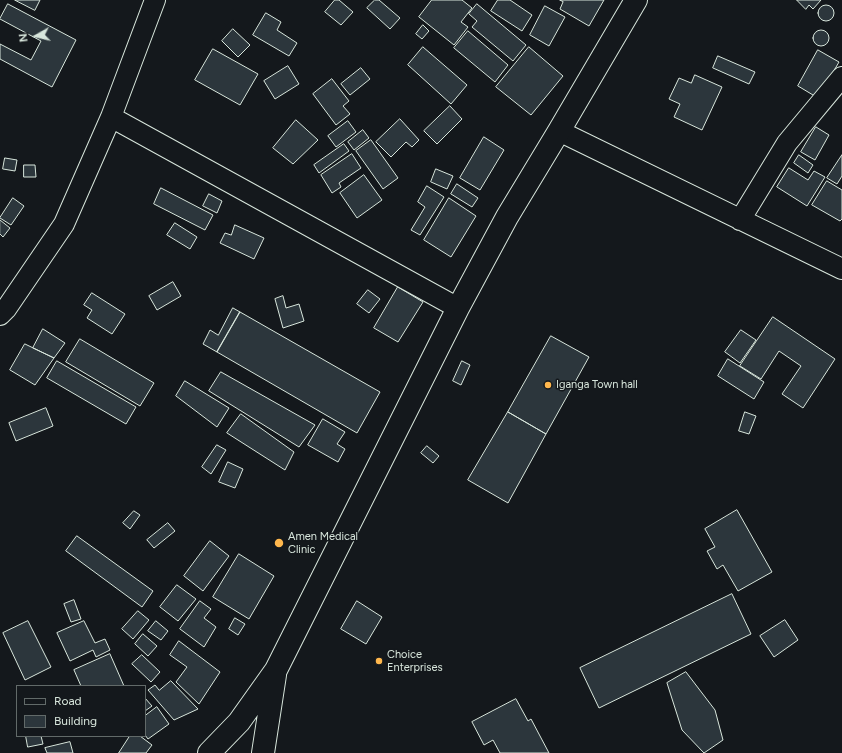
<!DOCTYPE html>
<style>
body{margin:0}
#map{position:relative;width:842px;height:753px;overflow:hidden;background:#14181c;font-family:Figtree,sans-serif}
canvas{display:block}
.legend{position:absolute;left:16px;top:685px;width:130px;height:52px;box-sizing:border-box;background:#14181c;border:1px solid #626a69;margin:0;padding:5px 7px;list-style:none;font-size:12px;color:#d8e6dc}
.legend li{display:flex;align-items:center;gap:8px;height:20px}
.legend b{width:20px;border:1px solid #626a69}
.north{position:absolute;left:16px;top:16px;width:40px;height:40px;-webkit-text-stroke:3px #14181c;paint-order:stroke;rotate:262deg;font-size:11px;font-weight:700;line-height:16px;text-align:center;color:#d8e6dc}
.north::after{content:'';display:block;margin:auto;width:14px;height:18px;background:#d8e6dc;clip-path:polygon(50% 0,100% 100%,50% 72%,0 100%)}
</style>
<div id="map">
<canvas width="842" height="753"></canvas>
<ul class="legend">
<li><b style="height:5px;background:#14181c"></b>Road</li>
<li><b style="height:11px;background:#2c363c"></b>Building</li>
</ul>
<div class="north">N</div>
</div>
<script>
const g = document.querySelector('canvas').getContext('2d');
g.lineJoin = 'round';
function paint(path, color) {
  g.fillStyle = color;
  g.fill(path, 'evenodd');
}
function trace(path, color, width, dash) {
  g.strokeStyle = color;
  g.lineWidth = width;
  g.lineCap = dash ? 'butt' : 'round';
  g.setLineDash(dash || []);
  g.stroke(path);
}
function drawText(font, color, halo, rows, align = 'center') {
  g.font = font + ' Figtree,sans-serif';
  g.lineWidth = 3;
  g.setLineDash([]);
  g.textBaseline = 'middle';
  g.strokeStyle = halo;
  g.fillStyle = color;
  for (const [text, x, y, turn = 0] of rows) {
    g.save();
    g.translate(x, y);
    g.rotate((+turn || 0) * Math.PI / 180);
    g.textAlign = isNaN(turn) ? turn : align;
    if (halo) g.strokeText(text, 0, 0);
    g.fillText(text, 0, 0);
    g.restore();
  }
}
const building = new Path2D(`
 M 15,0 L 40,0 L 35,10 Z
 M 335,0 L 339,0 L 353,12 L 341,25 L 325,12 Z
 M 375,0 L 379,0 L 400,18 L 390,29 L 367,8 Z
 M 432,0 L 462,0 L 472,8 L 461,22 L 468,27 L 454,45 L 419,17 Z
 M 498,0 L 510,0 L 532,15 L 522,31 L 491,11 Z
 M 560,0 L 604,0 L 589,26 L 560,9 L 563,2 Z
 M 797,0 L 821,0 L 813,9 L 809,5 L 806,9 Z
 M 8,4 L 76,40 L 52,87 L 0,59 L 0,44 L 31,60 L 41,41 L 0,19 Z
 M 477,4 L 526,45 L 513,61 L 472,27 L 477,21 L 469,14 Z
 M818 13a8 8 0 1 1 16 0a8 8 0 1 1-16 0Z
 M 545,6 L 565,17 L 549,46 L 530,35 Z
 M 266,13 L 281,22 L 277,30 L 297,43 L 289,56 L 253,35 Z
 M 423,25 L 429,31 L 422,39 L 416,34 Z
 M 233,29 L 250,45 L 238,57 L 222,41 Z
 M813 38a8 8 0 1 1 16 0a8 8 0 1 1-16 0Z
 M 468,31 L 508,65 L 495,82 L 454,48 Z
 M 423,47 L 467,85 L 451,104 L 408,65 Z
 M 529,47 L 563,76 L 531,115 L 496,87 Z
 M 213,49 L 258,74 L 240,105 L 195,80 Z
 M 818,50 L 839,62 L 818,98 L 798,86 Z
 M 718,56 L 755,72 L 749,84 L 713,68 Z
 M 288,66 L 299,84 L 275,99 L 264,81 Z
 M 361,68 L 370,79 L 350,95 L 341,84 Z
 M 695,75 L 722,87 L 702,130 L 674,117 L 680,104 L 669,99 L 679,78 L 691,83 Z
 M 332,79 L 349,101 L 343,106 L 350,114 L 336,125 L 313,94 Z
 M 450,106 L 462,119 L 437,144 L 424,131 Z
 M 400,119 L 419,140 L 412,147 L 406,142 L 391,157 L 376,142 Z
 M 296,120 L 318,140 L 293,164 L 273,148 Z
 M 348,121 L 356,132 L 336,147 L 328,136 Z
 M 816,127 L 829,135 L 815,160 L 801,152 Z
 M 363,130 L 369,138 L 354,150 L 348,142 Z
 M 484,137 L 504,150 L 480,190 L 460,178 Z
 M 371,140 L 398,178 L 383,189 L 356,151 Z
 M 344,144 L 349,151 L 319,173 L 314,165 Z
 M 352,154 L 361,168 L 339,183 L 341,187 L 332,193 L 321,175 Z
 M 799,155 L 813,165 L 808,173 L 794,163 Z
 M 842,155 L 842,176 L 837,184 L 827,178 Z
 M 5,158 L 17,160 L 15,171 L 3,169 Z
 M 24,165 L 35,165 L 36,177 L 24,177 Z
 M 789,168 L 808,180 L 814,171 L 825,177 L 807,206 L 777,187 Z
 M 436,169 L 453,176 L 447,189 L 431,182 Z
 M 364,175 L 382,200 L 357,218 L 340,193 Z
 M 827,181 L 842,190 L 842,219 L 840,221 L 812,205 Z
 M 457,184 L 478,198 L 472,207 L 451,194 Z
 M 427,186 L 444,197 L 420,235 L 411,230 L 425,207 L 418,202 Z
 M 161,188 L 213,215 L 205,230 L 154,204 Z
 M 209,194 L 222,201 L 217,213 L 203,206 Z
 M 13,198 L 24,206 L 11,225 L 0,218 Z
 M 449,198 L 476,216 L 451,257 L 424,240 Z
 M 0,220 L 10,228 L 3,237 L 0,234 Z
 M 175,223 L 197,237 L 190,249 L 167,235 Z
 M 235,225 L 264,238 L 254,259 L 220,243 L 225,233 L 231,235 Z
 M 173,282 L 181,296 L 157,310 L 149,296 Z
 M 398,287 L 423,302 L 398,342 L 374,328 Z
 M 368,290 L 380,299 L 369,313 L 357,304 Z
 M 92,293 L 125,314 L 112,334 L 87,318 L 92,310 L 84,305 Z
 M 283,296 L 286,308 L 299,304 L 304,321 L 283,328 L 275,299 Z
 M 233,308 L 240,312 L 217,352 L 203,344 L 210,330 L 218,335 Z
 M 240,312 L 380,392 L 357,433 L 217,352 Z
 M 773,317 L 835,359 L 803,408 L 782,394 L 801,366 L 779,351 L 761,379 L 740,366 Z
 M 43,329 L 65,343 L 54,358 L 33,348 Z
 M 741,330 L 756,340 L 740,363 L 725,352 Z
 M 551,336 L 589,357 L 546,434 L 508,412 Z
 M 80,339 L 154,383 L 140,406 L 66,362 Z
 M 25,344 L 54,358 L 35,385 L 10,370 Z
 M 728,359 L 764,382 L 754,399 L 718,376 Z
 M 57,361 L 136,407 L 126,424 L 47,378 Z
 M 462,361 L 470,365 L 461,385 L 453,381 Z
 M 221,372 L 315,425 L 299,447 L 209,391 Z
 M 185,381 L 229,408 L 217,427 L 176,396 Z
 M 46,408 L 53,426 L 16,441 L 9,423 Z
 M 508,412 L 546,434 L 508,503 L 468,480 Z
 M 745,412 L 756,416 L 749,434 L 739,431 Z
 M 241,414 L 294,452 L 285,470 L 227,433 Z
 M 323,419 L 345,432 L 337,444 L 345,449 L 338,462 L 308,445 Z
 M 217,445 L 226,450 L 211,474 L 202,467 Z
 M 427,446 L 439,456 L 433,463 L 421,453 Z
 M 228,462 L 243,469 L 235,488 L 219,482 Z
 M 737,510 L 772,572 L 738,591 L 723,565 L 717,569 L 707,551 L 715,547 L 705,529 Z
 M 134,511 L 140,515 L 130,529 L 123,523 Z
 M 168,523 L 175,531 L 154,548 L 147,540 Z
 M 77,536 L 153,591 L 142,607 L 66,551 Z
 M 210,541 L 229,556 L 203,591 L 184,576 Z
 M 239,554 L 274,576 L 249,619 L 213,597 Z
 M 177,585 L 196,599 L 178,621 L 160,607 Z
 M 732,594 L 751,634 L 599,708 L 580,668 Z
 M 74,600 L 81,619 L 71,622 L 64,604 Z
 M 200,601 L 211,609 L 204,618 L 216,627 L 204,647 L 180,629 Z
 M 357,601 L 382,617 L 366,644 L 341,629 Z
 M 138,611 L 149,620 L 133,639 L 122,629 Z
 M 235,618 L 245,624 L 238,635 L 229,629 Z
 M 785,620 L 798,640 L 774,657 L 760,636 Z
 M 28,621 L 51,667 L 25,680 L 3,633 Z
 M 84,621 L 95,643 L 105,639 L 110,650 L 96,657 L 93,650 L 70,661 L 57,633 Z
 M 156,621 L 168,631 L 161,640 L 148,631 Z
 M 143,634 L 157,646 L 148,656 L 135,644 Z
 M 179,641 L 220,672 L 199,704 L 176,682 L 187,667 L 170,655 Z
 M 110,654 L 124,686 L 81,686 L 74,670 Z
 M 142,655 L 160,672 L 151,682 L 132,664 Z
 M 686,672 L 715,710 L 723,740 L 704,753 L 682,730 L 667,683 Z
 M 171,681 L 198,709 L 174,720 L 148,690 L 155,685 L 159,690 Z
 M 145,698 L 152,706 L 145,711 Z
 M 516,699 L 528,721 L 531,719 L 549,753 L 500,753 L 493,740 L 484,745 L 472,722 Z
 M 157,707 L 169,724 L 148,739 L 145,735 L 145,716 Z
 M 26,736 L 42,736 L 41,736 L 43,744 L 28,747 Z
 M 130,736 L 140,736 L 152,745 L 146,753 L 119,753 Z
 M 70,742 L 73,753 L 47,753 L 45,748 Z`);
paint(building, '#2c363c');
trace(building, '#d8e6dc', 1);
const minor = new Path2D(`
 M 111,117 L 458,308
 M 559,131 L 842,269
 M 740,220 L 787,143 L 842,77
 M 0,315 L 6,309 L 64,224 L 111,117 L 155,0`);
const secondary = new Path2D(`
 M 209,753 L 239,722 L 276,670 L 458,308 L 507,217 L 559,131 L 636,0
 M 263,753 L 275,675`);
trace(minor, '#d8e6dc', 22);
trace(secondary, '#d8e6dc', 24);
trace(minor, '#14181c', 20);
trace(secondary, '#14181c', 22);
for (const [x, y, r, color] of [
 [548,385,4,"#ffb74d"],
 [279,543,5,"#ffb74d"],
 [379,661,4,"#ffb74d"]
]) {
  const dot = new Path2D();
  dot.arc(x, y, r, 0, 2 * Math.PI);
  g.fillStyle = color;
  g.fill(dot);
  trace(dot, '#14181c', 1.5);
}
drawText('11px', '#d8e6dc', '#14181c', [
 ["Iganga Town hall",556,385],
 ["Amen Medical",288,537],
 ["Clinic",288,550],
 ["Choice",387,655],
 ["Enterprises",387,668]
], 'left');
</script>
